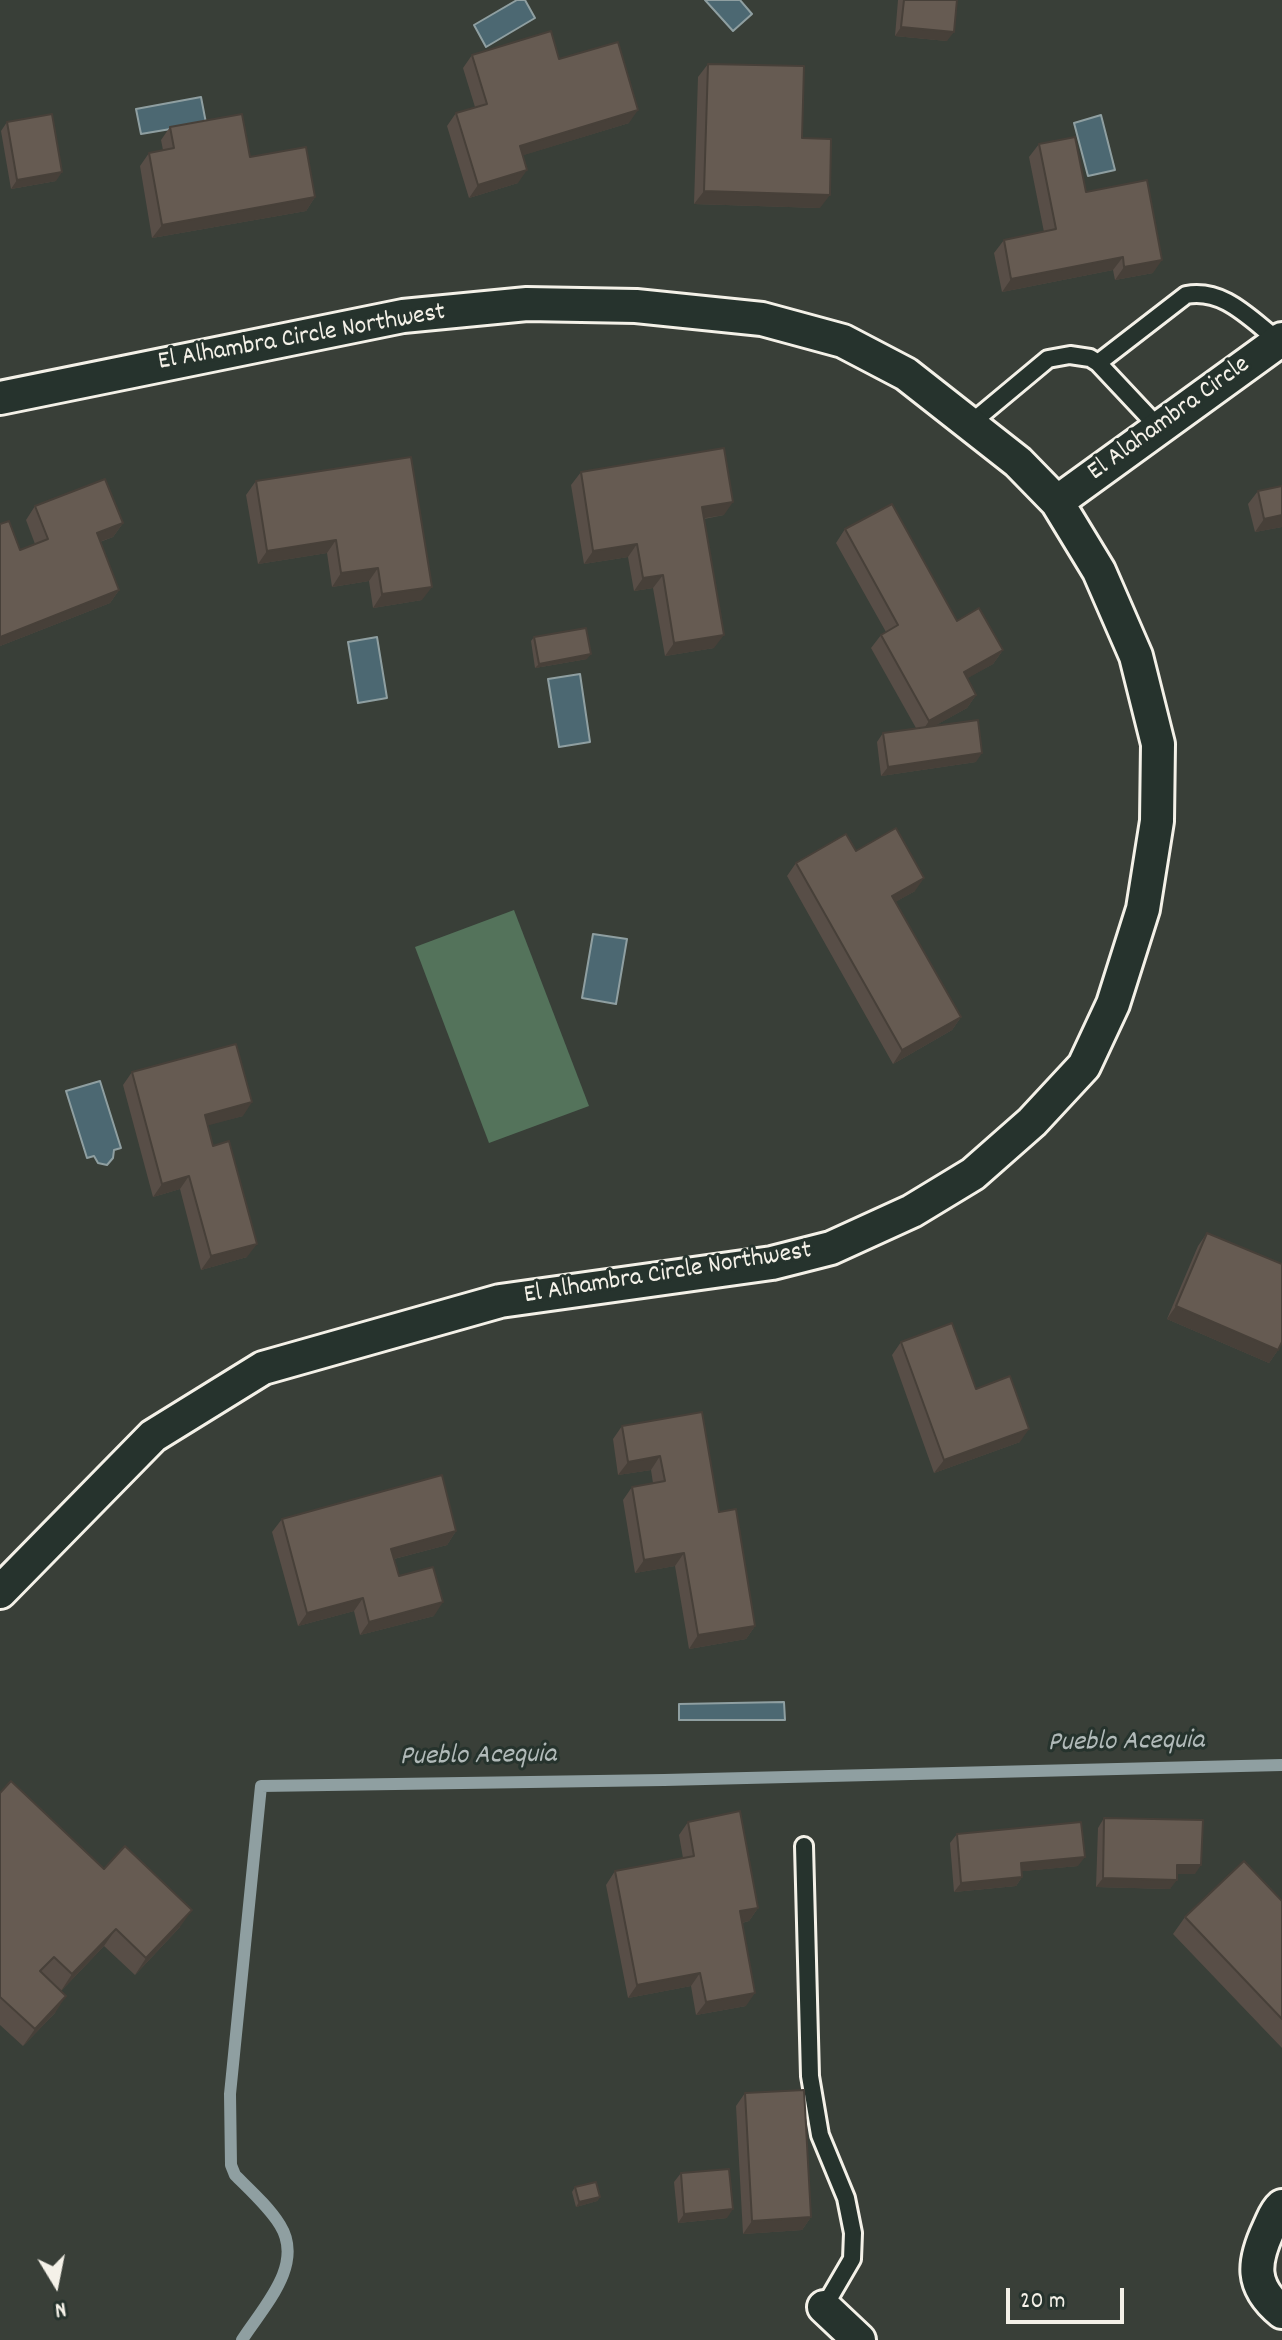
<!DOCTYPE html>
<style>
body{margin:0}
#map{position:relative;width:1282px;height:2340px;overflow:hidden;background:#393f38;font-family:Dekko,sans-serif}
canvas{display:block}
.north{position:absolute;left:16px;top:2244px;width:80px;height:80px;-webkit-text-stroke:6px #26332d;paint-order:stroke;rotate:170deg;font-size:22px;font-weight:700;line-height:32px;text-align:center;color:#f4f1e8}
.north::after{content:'';display:block;margin:auto;width:28px;height:36px;background:#f4f1e8;clip-path:polygon(50% 0,100% 100%,50% 72%,0 100%)}
.scale{position:absolute;left:1006px;top:2288px;width:118px;height:36px;box-sizing:border-box;border:4px solid #f4f1e8;border-top:0;padding-left:10px;font-size:24px;line-height:28px;white-space:nowrap;color:#f4f1e8;-webkit-text-stroke:6px #26332d;paint-order:stroke}
</style>
<div id="map">
<canvas width="1282" height="2340"></canvas>
<div class="north">N</div>
<div class="scale">20 m</div>
</div>
<script>
const g = document.querySelector('canvas').getContext('2d');
g.lineJoin = 'round';
function paint(path, color) {
  g.fillStyle = color;
  g.fill(path, 'evenodd');
}
function trace(path, color, width, dash) {
  g.strokeStyle = color;
  g.lineWidth = width;
  g.lineCap = dash ? 'butt' : 'round';
  g.setLineDash(dash || []);
  g.stroke(path);
}
function drawText(font, color, halo, rows, align = 'center') {
  g.font = font + ' Dekko,sans-serif';
  g.lineWidth = 6;
  g.setLineDash([]);
  g.textBaseline = 'middle';
  g.strokeStyle = halo;
  g.fillStyle = color;
  for (const [text, x, y, turn = 0] of rows) {
    g.save();
    g.translate(x, y);
    g.rotate((+turn || 0) * Math.PI / 180);
    g.textAlign = isNaN(turn) ? turn : align;
    if (halo) g.strokeText(text, 0, 0);
    g.fillText(text, 0, 0);
    g.restore();
  }
}
paint(new Path2D(`
 M 514,910 L 589,1106 L 489,1143 L 415,947 Z`), '#54735b');
const water = new Path2D(`
 M 517,0 L 525,0 L 535,18 L 486,47 L 474,25 Z
 M 705,0 L 740,0 L 752,14 L 733,31 Z
 M 201,97 L 206,123 L 141,134 L 136,109 Z
 M 1101,115 L 1115,170 L 1088,176 L 1074,123 Z
 M 377,637 L 387,698 L 358,703 L 348,642 Z
 M 580,674 L 590,742 L 559,747 L 548,679 Z
 M 593,934 L 627,939 L 616,1004 L 582,998 Z
 M 100,1081 L 121,1148 L 114,1150 L 113,1158 L 107,1165 L 98,1163 L 94,1156 L 87,1158 L 66,1091 Z
 M 784,1702 L 785,1720 L 679,1720 L 679,1704 Z`);
paint(water, '#4c6872');
trace(water, '#8f9fa1', 2);
trace(new Path2D(`
 M 242,2340 C 263,2307 305,2265 280,2225 C 269,2207 250,2190 235,2175 L 231,2165 L 230,2094 L 261,1786 L 664,1780 L 1282,1765`), '#8f9fa1', 12);
const service = new Path2D(`
 M 1098,363 L 1186,295 C 1224,288 1250,319 1279,341
 M 970,424 L 1048,359 L 1070,355 L 1090,358 L 1098,363 L 1159,428
 M 804,1846 L 810,2076 L 820,2135 L 846,2198 L 853,2233 L 852,2259 L 824,2307`);
const minor = new Path2D(`
 M 0,398 L 403,316 L 527,304 L 636,306 L 762,319 L 843,341 L 906,374 L 1018,462 L 1057,502 L 1099,571 L 1136,656 L 1158,744 L 1157,821 L 1143,909 L 1113,1004 L 1084,1066 L 1032,1122 L 973,1174 L 912,1211 L 831,1248 L 772,1263 L 500,1301 L 263,1368 L 153,1436 L 0,1592
 M 1057,502 L 1282,339
 M 1282,2206 C 1275,2212 1273,2220 1269,2228 C 1253,2262 1250,2286 1282,2312
 M 824,2307 L 859,2340`);
trace(service, '#f4f1e8', 22);
trace(minor, '#f4f1e8', 38);
trace(service, '#26332d', 16);
trace(minor, '#26332d', 32);
paint(new Path2D(`
 M 898,0 L 957,0 L 947,41 L 895,36 Z
 M 472,55 L 559,59 L 629,123 L 523,155 L 518,183 L 469,198 L 447,126 L 456,113 L 475,107 L 463,68 Z
 M 708,64 L 802,138 L 820,208 L 694,204 L 698,77 Z
 M 7,122 L 56,181 L 11,189 L 1,131 Z
 M 170,127 L 250,157 L 315,197 L 306,211 L 152,238 L 140,166 L 149,153 L 163,150 L 161,140 Z
 M 1039,144 L 1086,192 L 1153,273 L 1115,280 L 1113,270 L 1002,292 L 994,253 L 1004,240 L 1044,232 L 1029,157 Z
 M 581,472 L 724,515 L 704,519 L 714,648 L 665,656 L 653,588 L 634,591 L 628,557 L 584,564 L 571,485 Z
 M 256,481 L 422,600 L 373,608 L 369,581 L 332,587 L 327,553 L 258,564 L 246,495 Z
 M 1282,486 L 1282,527 L 1255,532 L 1248,504 L 1258,491 Z
 M 35,506 L 123,523 L 113,537 L 100,542 L 119,590 L 110,603 L 0,646 L 0,524 L 20,550 L 35,544 L 26,520 Z
 M 845,529 L 957,621 L 1003,650 L 993,664 L 967,678 L 976,695 L 967,708 L 934,726 L 976,762 L 881,776 L 877,742 L 883,733 L 916,728 L 871,648 L 881,635 L 886,632 L 836,543 Z
 M 534,637 L 587,659 L 535,668 L 531,641 Z
 M 856,851 L 915,891 L 895,902 L 961,1017 L 952,1030 L 893,1064 L 787,876 L 796,863 Z
 M 132,1072 L 243,1116 L 207,1125 L 247,1257 L 201,1270 L 180,1189 L 153,1197 L 123,1085 Z
 M 1207,1233 L 1278,1350 L 1269,1363 L 1167,1319 L 1198,1246 Z
 M 901,1342 L 976,1389 L 1020,1442 L 934,1473 L 892,1355 Z
 M 702,1412 L 719,1512 L 755,1626 L 746,1639 L 689,1649 L 675,1566 L 635,1573 L 623,1500 L 632,1487 L 653,1483 L 651,1470 L 618,1475 L 613,1439 L 622,1426 Z
 M 282,1519 L 456,1531 L 447,1545 L 394,1559 L 399,1576 L 434,1616 L 360,1635 L 354,1611 L 298,1626 L 272,1532 Z
 M 0,1793 L 180,1927 L 135,1975 L 104,1946 L 61,1991 L 55,2013 L 23,2046 L 0,2025 Z
 M 1104,1818 L 1195,1874 L 1177,1874 L 1170,1889 L 1096,1887 L 1098,1828 Z
 M 688,1822 L 758,1908 L 749,1921 L 742,1923 L 746,2006 L 696,2015 L 691,1986 L 628,1998 L 606,1885 L 615,1871 L 683,1858 L 679,1835 Z
 M 957,1834 L 1078,1866 L 1022,1871 L 1022,1877 L 1016,1886 L 954,1892 L 950,1843 Z
 M 1282,1901 L 1282,2048 L 1173,1934 L 1185,1917 Z
 M 745,2093 L 811,2217 L 802,2230 L 743,2234 L 736,2106 Z
 M 681,2173 L 727,2218 L 678,2223 L 674,2182 Z
 M 575,2187 L 600,2197 L 597,2201 L 576,2207 L 572,2192 Z`), '#584e47');
paint(new Path2D(`
 M 901,27 L 954,32 L 947,41 L 895,36 Z
 M 638,110 L 629,123 L 511,159 L 520,146 Z
 M 527,170 L 518,183 L 469,198 L 478,185 Z
 M 62,172 L 56,181 L 11,189 L 17,180 Z
 M 704,191 L 830,195 L 820,208 L 694,204 Z
 M 315,197 L 306,211 L 152,238 L 162,225 Z
 M 1123,257 L 1113,270 L 1002,292 L 1011,279 Z
 M 1162,260 L 1153,273 L 1115,280 L 1124,267 Z
 M 733,502 L 724,515 L 693,520 L 702,507 Z
 M 1282,515 L 1282,527 L 1255,532 L 1264,519 Z
 M 123,523 L 113,537 L 87,546 L 97,533 Z
 M 336,540 L 327,553 L 258,564 L 267,551 Z
 M 637,544 L 628,557 L 584,564 L 593,551 Z
 M 378,568 L 369,581 L 332,587 L 341,573 Z
 M 663,575 L 653,588 L 634,591 L 643,578 Z
 M 432,587 L 422,600 L 373,608 L 382,594 Z
 M 119,590 L 110,603 L 0,646 L 0,637 Z
 M 724,635 L 714,648 L 665,656 L 674,643 Z
 M 1003,650 L 993,664 L 954,686 L 964,672 Z
 M 591,654 L 587,659 L 535,668 L 539,664 Z
 M 976,695 L 967,708 L 920,734 L 929,721 Z
 M 982,753 L 976,762 L 881,776 L 888,767 Z
 M 924,878 L 915,891 L 883,909 L 892,896 Z
 M 961,1017 L 952,1030 L 893,1064 L 902,1050 Z
 M 252,1102 L 243,1116 L 195,1129 L 205,1115 Z
 M 189,1176 L 180,1189 L 153,1197 L 162,1184 Z
 M 257,1244 L 247,1257 L 201,1270 L 211,1256 Z
 M 1176,1306 L 1278,1350 L 1269,1363 L 1167,1319 Z
 M 1029,1429 L 1020,1442 L 934,1473 L 944,1460 Z
 M 660,1456 L 651,1470 L 618,1475 L 628,1462 Z
 M 456,1531 L 447,1545 L 382,1562 L 391,1549 Z
 M 684,1553 L 675,1566 L 635,1573 L 644,1560 Z
 M 363,1598 L 354,1611 L 298,1626 L 307,1613 Z
 M 443,1602 L 434,1616 L 360,1635 L 369,1622 Z
 M 755,1626 L 746,1639 L 689,1649 L 698,1635 Z
 M 1085,1857 L 1078,1866 L 1014,1872 L 1021,1863 Z
 M 1177,1865 L 1201,1865 L 1195,1874 L 1170,1874 Z
 M 1022,1877 L 1016,1886 L 954,1892 L 961,1883 Z
 M 1103,1878 L 1177,1880 L 1170,1889 L 1096,1887 Z
 M 758,1908 L 749,1921 L 731,1925 L 740,1911 Z
 M 192,1910 L 180,1927 L 135,1975 L 146,1958 Z
 M 116,1929 L 104,1946 L 61,1991 L 72,1974 Z
 M 700,1973 L 691,1986 L 628,1998 L 637,1985 Z
 M 755,1993 L 746,2006 L 696,2015 L 706,2002 Z
 M 66,1996 L 55,2013 L 23,2046 L 35,2029 Z
 M 600,2197 L 597,2201 L 576,2207 L 579,2202 Z
 M 733,2209 L 727,2218 L 678,2223 L 684,2214 Z
 M 811,2217 L 802,2230 L 743,2234 L 752,2221 Z`), '#474039');
const building = new Path2D(`
 M 904,0 L 957,0 L 954,32 L 901,27 Z
 M 551,31 L 559,59 L 618,42 L 638,110 L 520,146 L 527,170 L 478,185 L 456,113 L 487,104 L 472,55 Z
 M 708,64 L 804,66 L 802,138 L 831,139 L 830,195 L 704,191 Z
 M 52,114 L 62,172 L 17,180 L 7,122 Z
 M 242,114 L 250,157 L 306,147 L 315,197 L 162,225 L 149,153 L 174,148 L 170,127 Z
 M 1075,137 L 1086,192 L 1147,180 L 1162,260 L 1124,267 L 1123,257 L 1011,279 L 1004,240 L 1056,229 L 1039,144 Z
 M 724,448 L 733,502 L 702,507 L 724,635 L 674,643 L 663,575 L 643,578 L 637,544 L 593,551 L 581,472 Z
 M 411,457 L 432,587 L 382,594 L 378,568 L 341,573 L 336,540 L 267,551 L 256,481 Z
 M 105,479 L 123,523 L 97,533 L 119,590 L 0,637 L 0,524 L 9,521 L 20,550 L 48,539 L 35,506 Z
 M 1282,486 L 1282,515 L 1264,519 L 1258,491 Z
 M 892,504 L 957,621 L 979,608 L 1003,650 L 964,672 L 976,695 L 929,721 L 881,635 L 898,625 L 845,529 Z
 M 586,628 L 591,654 L 539,664 L 534,637 Z
 M 978,720 L 982,753 L 888,767 L 883,733 Z
 M 896,828 L 924,878 L 892,896 L 961,1017 L 902,1050 L 796,863 L 846,834 L 856,851 Z
 M 236,1044 L 252,1102 L 205,1115 L 213,1146 L 229,1141 L 257,1244 L 211,1256 L 189,1176 L 162,1184 L 132,1072 Z
 M 1207,1233 L 1282,1264 L 1282,1342 L 1278,1350 L 1176,1306 Z
 M 952,1323 L 976,1389 L 1010,1376 L 1029,1429 L 944,1460 L 901,1342 Z
 M 702,1412 L 719,1512 L 736,1509 L 755,1626 L 698,1635 L 684,1553 L 644,1560 L 632,1487 L 665,1481 L 660,1456 L 628,1462 L 622,1426 Z
 M 442,1475 L 456,1531 L 391,1549 L 399,1576 L 433,1567 L 443,1602 L 369,1622 L 363,1598 L 307,1613 L 282,1519 Z
 M 11,1781 L 104,1869 L 125,1846 L 192,1910 L 146,1958 L 116,1929 L 72,1974 L 54,1957 L 40,1971 L 66,1996 L 35,2029 L 0,1997 L 0,1793 Z
 M 740,1811 L 758,1908 L 740,1911 L 755,1993 L 706,2002 L 700,1973 L 637,1985 L 615,1871 L 694,1856 L 688,1822 Z
 M 1104,1818 L 1203,1820 L 1201,1865 L 1177,1865 L 1177,1880 L 1103,1878 Z
 M 1081,1822 L 1085,1857 L 1021,1863 L 1022,1877 L 961,1883 L 957,1834 Z
 M 1244,1861 L 1282,1901 L 1282,2019 L 1185,1917 Z
 M 804,2090 L 811,2217 L 752,2221 L 745,2093 Z
 M 729,2169 L 733,2209 L 684,2214 L 681,2173 Z
 M 596,2182 L 600,2197 L 579,2202 L 575,2187 Z`);
paint(building, '#665b52');
trace(building, '#474039', 2);
drawText('26px', '#f4f1e8', '#26332d', [
 ["El Alhambra Circle Northwest",302,339,-10],
 ["El Alahambra Circle",1170,420,-36],
 ["El Alhambra Circle Northwest",668,1275,-9]
]);
drawText('italic 28px', '#b1bab9', '#26332d', [
 ["Pueblo Acequia",1126,1744,-1],
 ["Pueblo Acequia",478,1758,-1]
]);
</script>
